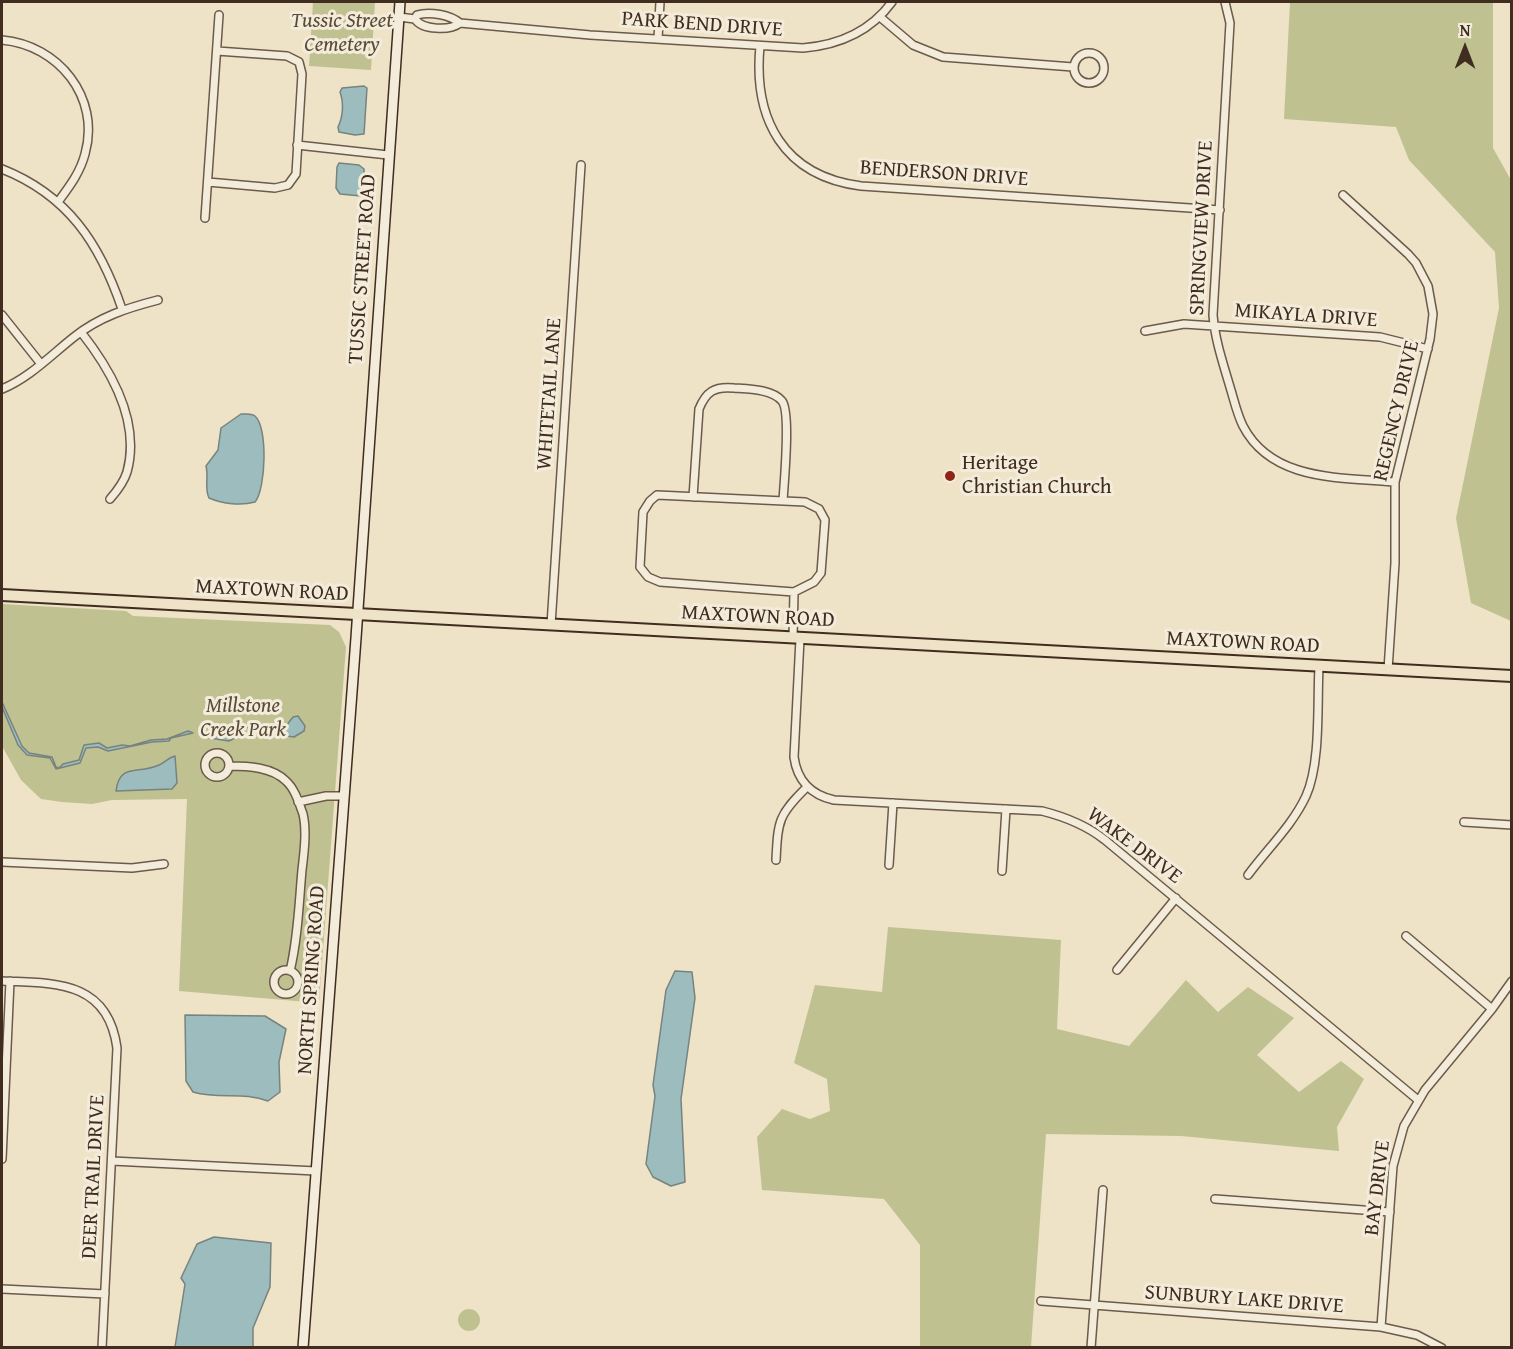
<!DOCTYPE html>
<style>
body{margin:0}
#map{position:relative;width:1513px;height:1349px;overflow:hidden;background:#eee2c7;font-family:"Gentium Book Plus",serif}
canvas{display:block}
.frame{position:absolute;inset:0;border:3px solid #402d20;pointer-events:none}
.north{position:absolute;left:1435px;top:18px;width:60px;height:60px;-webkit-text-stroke:4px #f4ecdb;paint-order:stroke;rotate:0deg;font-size:16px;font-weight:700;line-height:24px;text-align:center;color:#402d20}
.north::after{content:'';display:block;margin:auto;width:21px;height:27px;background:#402d20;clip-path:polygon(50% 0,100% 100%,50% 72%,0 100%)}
</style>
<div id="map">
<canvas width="1513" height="1349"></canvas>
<div class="frame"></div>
<div class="north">N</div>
</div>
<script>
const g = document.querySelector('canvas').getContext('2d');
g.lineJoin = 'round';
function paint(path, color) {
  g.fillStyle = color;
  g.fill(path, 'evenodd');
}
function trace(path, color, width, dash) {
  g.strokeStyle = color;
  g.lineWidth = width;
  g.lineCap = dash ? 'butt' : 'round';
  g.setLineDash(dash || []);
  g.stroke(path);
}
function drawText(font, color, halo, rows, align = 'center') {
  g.font = font + ' "Gentium Book Plus",serif';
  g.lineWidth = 6;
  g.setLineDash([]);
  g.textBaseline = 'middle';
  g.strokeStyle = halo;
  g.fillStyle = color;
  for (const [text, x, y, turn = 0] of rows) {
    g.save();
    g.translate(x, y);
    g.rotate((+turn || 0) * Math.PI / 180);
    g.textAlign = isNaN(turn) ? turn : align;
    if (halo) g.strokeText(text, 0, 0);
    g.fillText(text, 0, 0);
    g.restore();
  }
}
paint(new Path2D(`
 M 313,2 L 375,2 L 371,70 L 309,66 Z
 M 1290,2 L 1493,2 L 1493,148 L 1512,182 L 1511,621 L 1471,603 L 1456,518 L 1499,308 L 1495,252 L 1409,160 L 1396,127 L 1284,119 Z
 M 2,604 L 126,611 L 133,616 L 330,625 L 339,632 L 346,647 L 319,1003 L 179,991 L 187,799 L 112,800 L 92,804 L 62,802 L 41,799 L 21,780 L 2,746 Z
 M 888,927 L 1061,940 L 1057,1029 L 1129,1046 L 1186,980 L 1218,1012 L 1248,987 L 1294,1018 L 1257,1055 L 1299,1092 L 1341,1061 L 1364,1079 L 1337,1127 L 1339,1151 L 1181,1136 L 1046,1134 L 1031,1347 L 920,1347 L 920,1245 L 884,1199 L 762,1190 L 757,1137 L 782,1109 L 810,1119 L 830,1111 L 827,1079 L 794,1063 L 815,985 L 882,992 Z
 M458 1320a11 11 0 1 1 22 0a11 11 0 1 1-22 0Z`), '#c0c191');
const water = new Path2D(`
 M 364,86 L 367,88 L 364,134 L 355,135 L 339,132 L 338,127 C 343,117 344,103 340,92 L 342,88 Z
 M 339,163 L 359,165 L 364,169 L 364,190 L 361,196 L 340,194 L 336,188 L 337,167 Z
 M 241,414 C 246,414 251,413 255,416 C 268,427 266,489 255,502 C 241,506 223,504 209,498 C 204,488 209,478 206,466 L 218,450 L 221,428 Z
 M 2,702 L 22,746 L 29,753 L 52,757 L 56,767 L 59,768 L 63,764 L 79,760 L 84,745 L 99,743 L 107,748 L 122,745 L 130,746 L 151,740 L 167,739 L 188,731 L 193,733 L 171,738 L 169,741 L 152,742 L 108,751 L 98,747 L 86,748 L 80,763 L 56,769 L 50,758 L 27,755 L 18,745 L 2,707 Z
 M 298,716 L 305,726 L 304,731 L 294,737 L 280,735 L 274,728 C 263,730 254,726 243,728 L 233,739 L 229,741 L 203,737 L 205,735 L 231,738 L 240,726 L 253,723 L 263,727 L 273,725 L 283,730 L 293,717 Z
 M 175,756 L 177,783 L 172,789 L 116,791 C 120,762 138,775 159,765 C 166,762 167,758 175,756 Z
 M 675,971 L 692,972 L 695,998 L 681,1099 L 685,1182 L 671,1186 L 653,1177 L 646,1164 L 655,1096 L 653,1085 L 666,990 Z
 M 185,1015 L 265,1016 L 286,1029 L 279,1062 L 280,1092 L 268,1101 C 243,1091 220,1100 193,1092 L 186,1081 Z
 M 214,1237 L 271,1243 L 270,1287 L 253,1328 L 253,1347 L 175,1347 L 185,1284 L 181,1278 L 197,1244 Z`);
paint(water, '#9cbcbe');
trace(water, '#77837f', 1.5);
const street = new Path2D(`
 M 1225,2 L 1230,23 L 1213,315 C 1215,340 1223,363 1230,387 C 1234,400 1237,414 1243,426 C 1272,482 1341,477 1395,482
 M 399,17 L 415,19 C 422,30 450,31 460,23
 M 880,17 L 913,45 L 943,57 L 1073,67
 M 415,19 L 417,15 C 430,11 450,15 460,23 L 590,35 L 803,48 C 839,45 870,32 892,2
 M 658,39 L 660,2
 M 2,40 C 58,45 101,97 85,154 C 80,173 69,187 58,202
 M 760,46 C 753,119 783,176 861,186 L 1220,210
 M1074 68a15 15 0 1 1 30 0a15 15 0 1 1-30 0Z
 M 297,145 L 388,155
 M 2,169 C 68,195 100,244 122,309
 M 208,182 L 275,188 L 288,185 L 296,174 L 302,74 L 299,62 L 287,56 L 217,51
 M 1343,195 L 1408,254 L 1416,263 L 1428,286 L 1433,314 L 1430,339 L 1395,482 L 1395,563 L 1388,670
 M 205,218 L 219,15
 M 2,315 L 41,364
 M 1145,331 L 1184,324 L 1214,326 L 1380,337 L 1428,349
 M 81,332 C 111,370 141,421 127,472 C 124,482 117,491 110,499
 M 2,389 C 29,378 50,356 74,337 C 99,317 127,308 158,300
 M 693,497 L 699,409 C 706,392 714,386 734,388 C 748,389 772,389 782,401 C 791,412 784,483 783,501
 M 551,625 L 581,165
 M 793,638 L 794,592 L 814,582 L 821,573 L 825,520 L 819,509 L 805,502 L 657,495 L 650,501 L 643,512 L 640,567 L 648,577 L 660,582 L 794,592
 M 800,639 L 794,757 C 797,780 811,795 834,800 L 1042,811 C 1066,817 1086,825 1105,840 L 1418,1100
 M205 765a12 12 0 1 1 24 0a12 12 0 1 1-24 0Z
 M 229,766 C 248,766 272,767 286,781 C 295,789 299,803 303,814 C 307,831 304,853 302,870 C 299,903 298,938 290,971
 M 298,802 L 326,796 L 344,796
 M 1464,822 L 1512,825
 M 776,860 C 778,821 778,815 807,787
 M 2,862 L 132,868 L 164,864
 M 889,865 L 893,803
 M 1002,871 L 1006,809
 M 1248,875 C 1267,849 1292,826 1306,796 C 1321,763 1317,703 1319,667
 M 1406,936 L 1492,1009
 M 1117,970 L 1176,898
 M274 982a12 12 0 1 1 24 0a12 12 0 1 1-24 0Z
 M 2,981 C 56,983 108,981 117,1048 L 102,1348
 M 2,1159 L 10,981
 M 112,1161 L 316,1171
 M 1215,1199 L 1390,1212
 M 2,1289 L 105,1294
 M 1041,1301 L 1381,1327 L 1417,1335 L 1442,1348
 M 1381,1327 L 1393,1166 L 1404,1126 L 1425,1090 L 1492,1009 L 1512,981
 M 1091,1348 L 1103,1190`);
const secondary = new Path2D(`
 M 303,1348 L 356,638 L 400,2`);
const primary = new Path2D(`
 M 2,595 L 1512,676`);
trace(street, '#6c5a4a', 10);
trace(secondary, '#402d20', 12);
trace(primary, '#402d20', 14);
trace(street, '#f4ecdb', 7);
trace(secondary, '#f4ecdb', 9);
trace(primary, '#eee2c7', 10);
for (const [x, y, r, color] of [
 [950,476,6,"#8f2418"]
]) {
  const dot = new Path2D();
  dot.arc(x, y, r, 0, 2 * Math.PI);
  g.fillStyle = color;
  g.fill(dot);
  trace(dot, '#f4ecdb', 2);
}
drawText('italic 21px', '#5a4b37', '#f4ecdb', [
 ["Tussic Street",342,22],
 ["Cemetery",342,46],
 ["Millstone",243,707],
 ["Creek Park",243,731]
]);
drawText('21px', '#402d20', '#f4ecdb', [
 ["PARK BEND DRIVE",702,25,4],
 ["BENDERSON DRIVE",944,174,4],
 ["SPRINGVIEW DRIVE",1202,228,-87],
 ["TUSSIC STREET ROAD",363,269,-86],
 ["MIKAYLA DRIVE",1306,316,4],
 ["WHITETAIL LANE",550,394,-86],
 ["REGENCY DRIVE",1397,411,-77],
 ["MAXTOWN ROAD",272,591,3],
 ["MAXTOWN ROAD",758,617,3],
 ["MAXTOWN ROAD",1243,643,3],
 ["WAKE DRIVE",1134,846,37],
 ["NORTH SPRING ROAD",312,980,-86],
 ["DEER TRAIL DRIVE",94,1177,-87],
 ["BAY DRIVE",1378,1188,-83],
 ["SUNBURY LAKE DRIVE",1244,1300,4]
]);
drawText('21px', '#402d20', '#f4ecdb', [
 ["Heritage",962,464],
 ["Christian Church",962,488]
], 'left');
</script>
